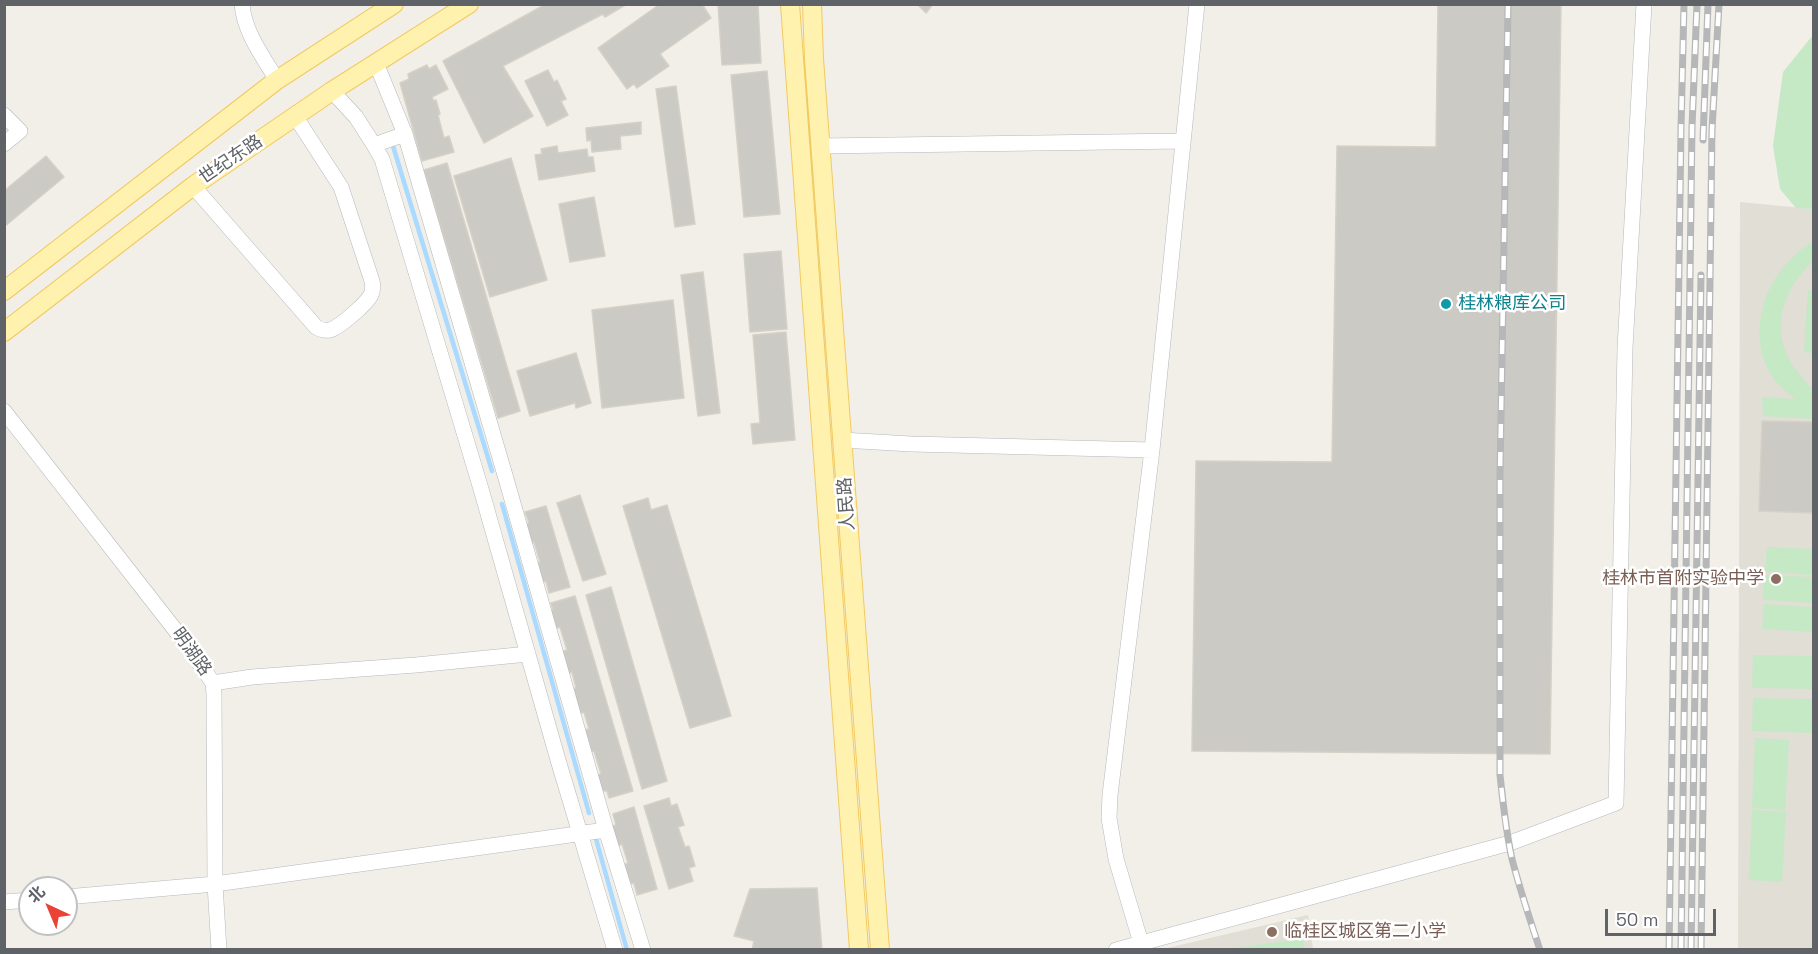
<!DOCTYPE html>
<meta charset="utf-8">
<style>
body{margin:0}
#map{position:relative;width:1818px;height:954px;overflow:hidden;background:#f1efe8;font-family:"Space Grotesk","Noto Sans SC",sans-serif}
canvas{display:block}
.frame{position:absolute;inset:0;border:6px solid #5f6368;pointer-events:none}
.north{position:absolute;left:18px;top:876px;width:60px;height:60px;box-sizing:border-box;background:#fff;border:2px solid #bfc1c3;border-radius:50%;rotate:316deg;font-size:16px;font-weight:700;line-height:24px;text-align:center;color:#5f6368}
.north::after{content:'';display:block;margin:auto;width:21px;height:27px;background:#ea4335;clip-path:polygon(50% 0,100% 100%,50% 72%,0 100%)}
.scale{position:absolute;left:1605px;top:909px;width:111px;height:27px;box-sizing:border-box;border:3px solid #5f6368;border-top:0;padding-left:8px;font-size:18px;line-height:21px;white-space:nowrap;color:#5f6368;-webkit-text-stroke:4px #fff;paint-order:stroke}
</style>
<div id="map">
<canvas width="1818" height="954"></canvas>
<div class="frame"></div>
<div class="north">北</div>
<div class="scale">50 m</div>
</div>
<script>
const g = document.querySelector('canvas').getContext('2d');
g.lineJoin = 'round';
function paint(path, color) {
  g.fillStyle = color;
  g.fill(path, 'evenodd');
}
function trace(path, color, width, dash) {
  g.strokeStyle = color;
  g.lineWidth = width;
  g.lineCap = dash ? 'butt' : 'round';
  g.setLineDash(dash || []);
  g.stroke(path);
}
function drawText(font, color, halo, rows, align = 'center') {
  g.font = font + ' "Space Grotesk","Noto Sans SC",sans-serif';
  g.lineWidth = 5;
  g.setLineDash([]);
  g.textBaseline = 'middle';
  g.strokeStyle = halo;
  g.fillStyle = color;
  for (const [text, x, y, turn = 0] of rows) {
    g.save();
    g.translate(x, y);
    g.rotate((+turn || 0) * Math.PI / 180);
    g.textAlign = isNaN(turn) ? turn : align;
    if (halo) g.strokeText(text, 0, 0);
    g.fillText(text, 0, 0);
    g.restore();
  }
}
paint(new Path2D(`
 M 1740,202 L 1813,209 L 1814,949 L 1738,950 Z
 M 1308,915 L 1313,949 L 1159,950 Z`), '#e1ded6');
paint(new Path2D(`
 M 1813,35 L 1813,209 L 1796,208 L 1780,189 L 1773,146 L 1783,72 Z
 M 1813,241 L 1813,261 C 1786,287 1770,323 1789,359 C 1794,369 1803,377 1809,386 L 1813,389 L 1813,419 L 1763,416 L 1762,397 L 1795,399 C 1787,392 1778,385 1772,376 C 1754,350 1757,311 1772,284 C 1781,267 1798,251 1813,241 Z
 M 1808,290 L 1813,291 L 1813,353 L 1804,352 Z
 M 1767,547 L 1813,549 L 1813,575 L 1765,572 Z
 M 1764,575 L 1813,577 L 1813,603 L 1763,600 Z
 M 1764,604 L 1813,607 L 1813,632 L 1762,629 Z
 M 1753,655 L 1813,656 L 1813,689 L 1752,688 Z
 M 1753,698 L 1813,699 L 1813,733 L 1752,731 Z
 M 1755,738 L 1789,740 L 1785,810 L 1752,808 Z
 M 1752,810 L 1786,812 L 1782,882 L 1749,880 Z
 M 1303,939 L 1304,949 L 1226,949 Z`), '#c5e8c5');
trace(new Path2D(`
 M 393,146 L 492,471
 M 502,504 L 589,813
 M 596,839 L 627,950`), '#aadaff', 4.5);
const building = new Path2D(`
 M 546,4 L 627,4 L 605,17 L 603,14 L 503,66 L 533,116 L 484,143 L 443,61 Z
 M 660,4 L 702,4 L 711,18 L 660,54 L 669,66 L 637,88 L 634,84 L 627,89 L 598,48 Z
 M 718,4 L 758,4 L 761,63 L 722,65 Z
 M 917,4 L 933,4 L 926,13 Z
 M 1438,4 L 1561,4 L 1550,754 L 1192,751 L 1196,461 L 1332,462 L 1337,146 L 1436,147 Z
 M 427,65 L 429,69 L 436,65 L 448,89 L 432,97 L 434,101 L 436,100 L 440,114 L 438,115 L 444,138 L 449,136 L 454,152 L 422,161 L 400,83 L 409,79 L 408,74 Z
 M 548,70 L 554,82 L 557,80 L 566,99 L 561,101 L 568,115 L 547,126 L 525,81 Z
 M 767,71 L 780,214 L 744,217 L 731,75 Z
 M 676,86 L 695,224 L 675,227 L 656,89 Z
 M 641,122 L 641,134 L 620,136 L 621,149 L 592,152 L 591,140 L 587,141 L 586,128 Z
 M 557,146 L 558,153 L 587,149 L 588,157 L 593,157 L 595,171 L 539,180 L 535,155 L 542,154 L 541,149 Z
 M 46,156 L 64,177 L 4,227 L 4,191 Z
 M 511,158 L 547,280 L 490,297 L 454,176 Z
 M 447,163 L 520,411 L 498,418 L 424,170 Z
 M 594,197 L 605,256 L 570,262 L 559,204 Z
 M 781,251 L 787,329 L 750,332 L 744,254 Z
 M 703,272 L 720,413 L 698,416 L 681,275 Z
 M 673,300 L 684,398 L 602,408 L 592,310 Z
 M 786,332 L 795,440 L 753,444 L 751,424 L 760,423 L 753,335 Z
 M 576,353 L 591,403 L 576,408 L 575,403 L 530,416 L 517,371 Z
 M 1762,421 L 1814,422 L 1814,513 L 1759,511 Z
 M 580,495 L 606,574 L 583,581 L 557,503 Z
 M 648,498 L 651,510 L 667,505 L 731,716 L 690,728 L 623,506 Z
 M 546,506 L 570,587 L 549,593 L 546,581 L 541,583 L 535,563 L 540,562 L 534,542 L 530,544 L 524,525 L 529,523 L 525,512 Z
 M 611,587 L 667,781 L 642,789 L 586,595 Z
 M 575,596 L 633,791 L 609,798 L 607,791 L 601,791 L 597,775 L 601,774 L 594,751 L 590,752 L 584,730 L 589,729 L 584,712 L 579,714 L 571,689 L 576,688 L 572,672 L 567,674 L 560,652 L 567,650 L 560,627 L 554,629 L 549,611 L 553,610 L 551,603 Z
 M 669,798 L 671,806 L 677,804 L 684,825 L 678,827 L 685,847 L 689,846 L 695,866 L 689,868 L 693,881 L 669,889 L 644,806 Z
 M 634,807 L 657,889 L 637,895 L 634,883 L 629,884 L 623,865 L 628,863 L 622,844 L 618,846 L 612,826 L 616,825 L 613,814 Z
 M 817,888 L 822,950 L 752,950 L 754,941 L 734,936 L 750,889 Z`);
paint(building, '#cccac5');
trace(building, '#d6d1c6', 1.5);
const minor = new Path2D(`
 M 242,4 C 244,32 263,57 277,80
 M 376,63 L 405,134 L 374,145 L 382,159 L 481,489 L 558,760 L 615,950
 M 332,91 L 356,117 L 374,145
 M 4,115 L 20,131 L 4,144
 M 405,134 L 507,482 L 606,830 L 643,950
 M 820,146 L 1183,141
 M 193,186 L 316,327 C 321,330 324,331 330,330 C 340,327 366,304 371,295 C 373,291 373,286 372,281 L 341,187 L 295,116
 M 4,411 L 187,645 L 213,683 L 214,694 L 215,884 L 219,950
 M 842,440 L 911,444 L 1152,450
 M 213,683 L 252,677 L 416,665 L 528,654
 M 66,897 L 215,884 L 606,830
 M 4,902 L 30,900
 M 1141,943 L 1116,859 L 1109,818 L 1110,795 L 1152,450 L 1197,4
 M 1116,950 L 1510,843 L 1616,803 L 1625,348 L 1644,4`);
const major = new Path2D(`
 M 790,4 L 859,950
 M 812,4 L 814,59 L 880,950
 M 4,291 L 277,80 L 394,4
 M 4,332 L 193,186 L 332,91 L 469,4`);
trace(minor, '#b5b8bc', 16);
trace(major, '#f2c960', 20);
trace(minor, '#fff', 15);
trace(major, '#fff2af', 18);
const rail = new Path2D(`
 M 1508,4 L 1500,475 L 1500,775 C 1503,803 1506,832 1512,859 C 1520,890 1530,920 1540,950
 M 1703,140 L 1708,4
 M 1669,950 L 1681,128 L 1684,4
 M 1681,950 L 1692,127 L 1697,4
 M 1691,950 L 1701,275
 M 1701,950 L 1712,130 L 1719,4`);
trace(rail, '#b6b7b8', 7);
trace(rail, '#fff', 4.5, [14]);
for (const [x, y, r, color] of [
 [1446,304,6,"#0f9aa8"],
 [1776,579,6,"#8d6e63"],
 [1272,932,6,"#8d6e63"]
]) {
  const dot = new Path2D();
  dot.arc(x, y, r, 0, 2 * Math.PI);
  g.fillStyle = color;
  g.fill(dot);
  trace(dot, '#fff', 2);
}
drawText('18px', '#5f6368', '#fff', [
 ["世纪东路",231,160,-34],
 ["人民路",847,504,-94],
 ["明湖路",191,652,54]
]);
drawText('18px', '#0d838f', '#fff', [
 ["桂林粮库公司",1458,304]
], 'left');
drawText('18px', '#785e54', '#fff', [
 ["桂林市首附实验中学",1764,579],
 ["临桂区城区第二小学",1284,932,"left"]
], 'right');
</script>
